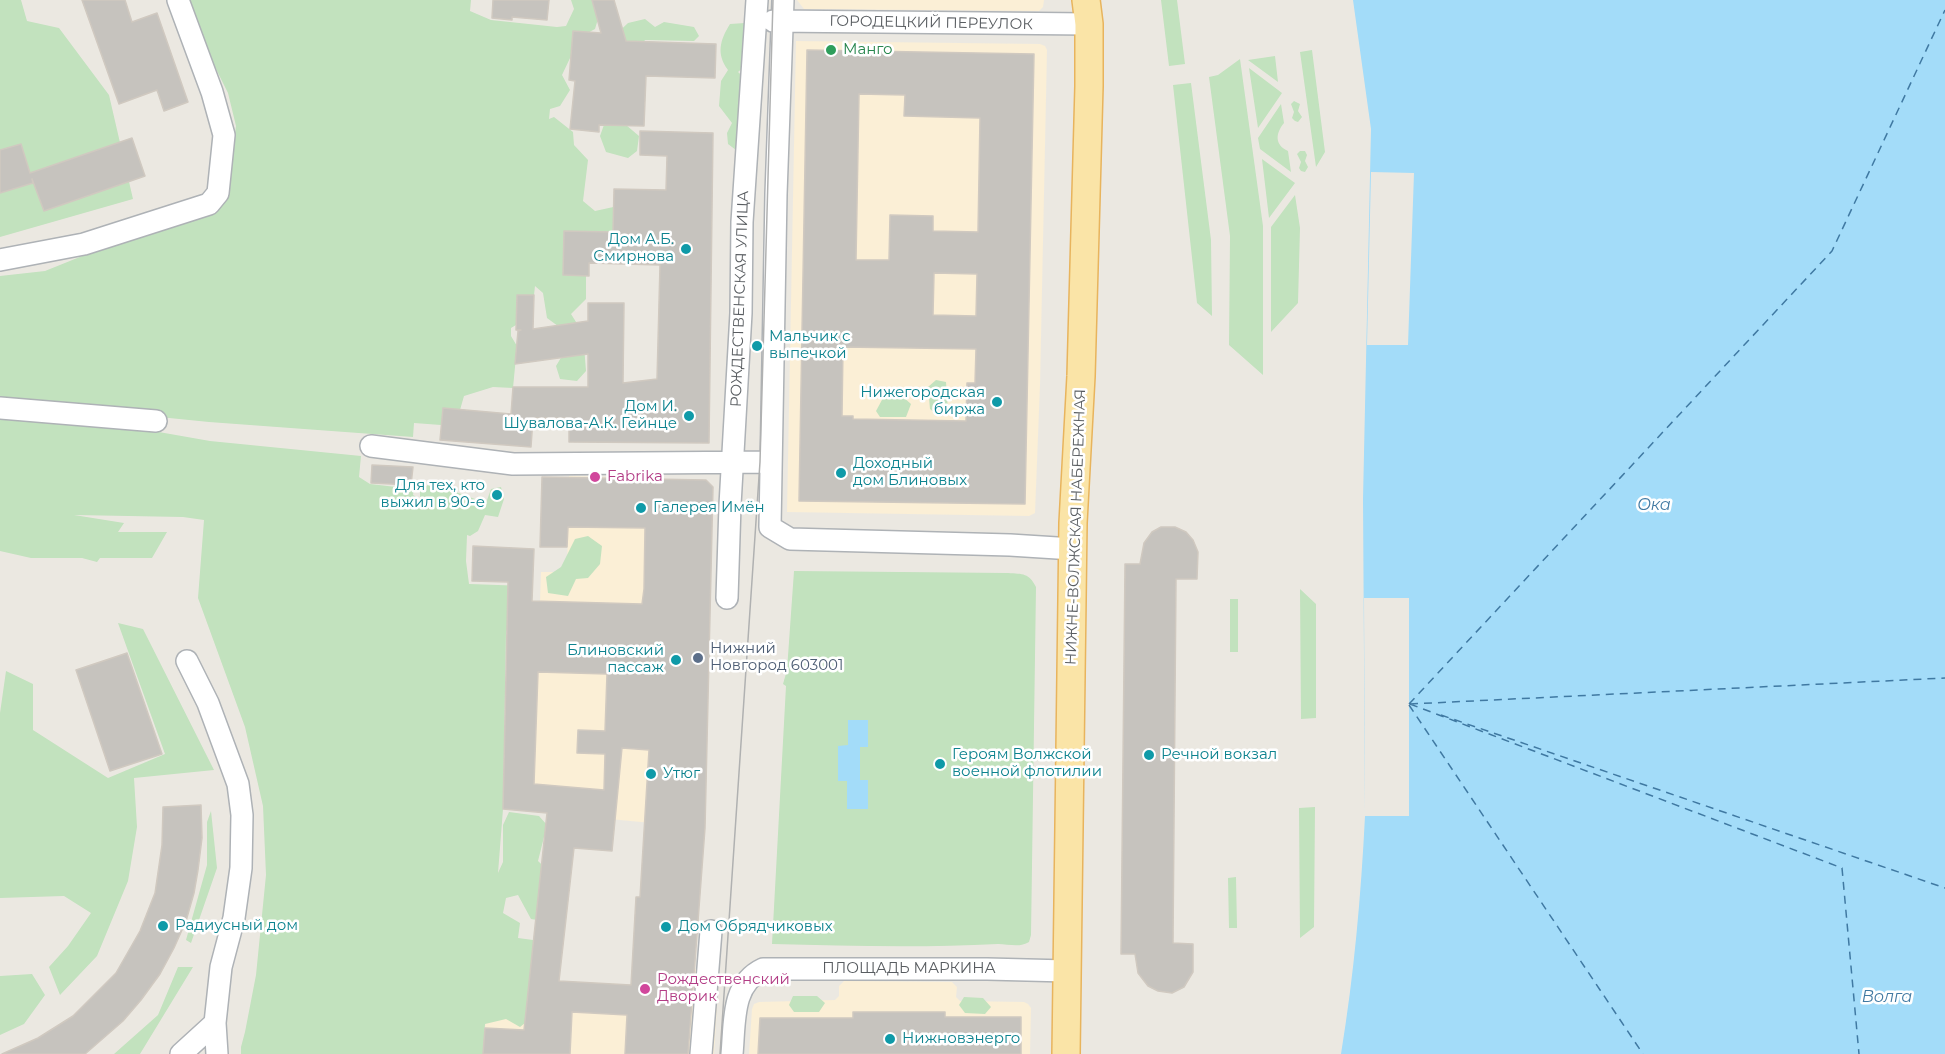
<!DOCTYPE html>
<meta charset="utf-8">
<style>
body{margin:0}
canvas{display:block;background:#ebe8e1}
</style>
<canvas width="1945" height="1054"></canvas>
<script>
const g = document.querySelector('canvas').getContext('2d');
g.lineJoin = 'round';
function paint(path, color) {
  g.fillStyle = color;
  g.fill(path, 'evenodd');
}
function trace(path, color, width, dash) {
  g.strokeStyle = color;
  g.lineWidth = width;
  g.lineCap = dash ? 'butt' : 'round';
  g.setLineDash(dash || []);
  g.stroke(path);
}
function drawText(font, color, halo, rows, align = 'center') {
  g.font = font + ' Montserrat,sans-serif';
  g.lineWidth = 5;
  g.setLineDash([]);
  g.textBaseline = 'middle';
  g.strokeStyle = halo;
  g.fillStyle = color;
  for (const [text, x, y, turn = 0] of rows) {
    g.save();
    g.translate(x, y);
    g.rotate((+turn || 0) * Math.PI / 180);
    g.textAlign = isNaN(turn) ? turn : align;
    if (halo) g.strokeText(text, 0, 0);
    g.fillText(text, 0, 0);
    g.restore();
  }
}
paint(new Path2D(`
 M 797,0 L 1044,0 L 1043,7 L 1039,11 L 804,9 Z
 M 796,41 L 1040,44 L 1045,46 L 1047,50 L 1040,385 L 1035,513 L 1029,516 L 787,512 Z
 M 569,476 L 706,480 L 713,487 L 705,828 L 503,809 L 508,600 L 540,601 L 541,572 L 567,572 Z
 M 695,969 L 719,976 L 714,1054 L 483,1054 L 489,977 L 693,988 Z
 M 844,981 L 952,982 L 957,987 L 956,997 L 960,1001 L 1024,1002 L 1028,1004 L 1031,1008 L 1030,1054 L 749,1054 L 752,1009 L 754,1004 L 759,1002 L 835,1000 L 839,996 L 839,986 Z`), '#fbefd6');
paint(new Path2D(`
 M 0,0 L 21,0 L 27,21 L 59,28 L 109,95 L 133,199 L 0,237 Z
 M 190,0 L 471,0 L 470,11 L 491,20 L 557,27 L 566,26 L 574,9 L 571,0 L 596,0 L 600,12 L 595,29 L 580,37 L 562,75 L 570,90 L 560,106 L 550,109 L 549,119 L 554,117 L 573,132 L 574,145 L 588,160 L 583,201 L 595,211 L 618,206 L 629,222 L 604,240 L 586,266 L 586,299 L 571,314 L 583,333 L 586,371 L 577,381 L 560,379 L 556,366 L 565,351 L 562,329 L 547,318 L 543,293 L 535,286 L 534,295 L 517,295 L 516,325 L 511,328 L 511,336 L 517,346 L 513,388 L 493,387 L 464,396 L 460,410 L 441,425 L 414,423 L 413,437 L 209,422 L 0,401 L 0,276 L 45,271 L 122,240 L 227,189 L 236,126 L 228,93 L 206,49 Z
 M 1161,0 L 1177,0 L 1185,64 L 1169,66 Z
 M 645,19 L 655,27 L 664,22 L 694,27 L 699,36 L 694,41 L 645,40 L 634,56 L 609,41 L 628,23 Z
 M 745,23 L 754,28 L 751,61 L 738,72 L 747,80 L 746,142 L 736,150 L 728,144 L 727,133 L 732,123 L 719,106 L 721,81 L 728,70 C 716,54 720,40 730,24 Z
 M 1312,50 L 1325,152 L 1316,167 L 1300,52 Z
 M 1275,56 L 1278,82 L 1248,60 Z
 M 1240,59 L 1263,226 L 1263,375 L 1229,345 L 1230,236 L 1209,77 L 1218,75 Z
 M 1249,68 L 1282,93 L 1258,128 Z
 M 1191,83 L 1211,240 L 1212,316 L 1197,303 L 1173,85 Z
 M 1294,101 L 1300,104 L 1298,111 L 1302,117 L 1298,122 L 1295,121 L 1292,118 L 1294,112 L 1291,104 Z
 M 1281,104 L 1284,123 C 1275,134 1275,145 1288,151 L 1291,172 L 1260,149 L 1258,138 Z
 M 619,119 L 639,136 L 637,151 L 628,158 L 606,152 L 600,136 L 605,122 Z
 M 1300,151 L 1305,151 L 1307,155 L 1305,161 L 1308,167 L 1305,172 L 1301,171 L 1299,168 L 1301,162 L 1297,154 Z
 M 1262,159 L 1295,183 L 1269,218 Z
 M 1295,195 L 1300,228 L 1298,303 L 1271,332 L 1271,227 Z
 M 936,380 L 946,382 L 948,411 L 939,416 L 930,409 L 928,387 Z
 M 903,397 L 911,404 L 906,417 L 880,417 L 876,411 L 883,398 Z
 M 0,412 L 85,419 L 210,441 L 361,456 L 359,477 L 370,484 L 414,489 L 413,495 L 420,499 L 420,490 L 431,483 L 486,503 L 491,489 L 501,487 L 504,499 L 498,517 L 485,515 L 478,531 L 470,536 L 467,535 L 466,561 L 469,584 L 526,586 L 506,632 L 503,809 L 498,873 L 503,862 L 503,825 L 509,812 L 539,816 L 547,825 L 538,861 L 563,885 L 555,923 L 531,919 L 518,895 L 506,898 L 503,913 L 520,923 L 518,938 L 533,940 L 545,956 L 531,1018 L 520,1027 L 506,1019 L 485,1024 L 483,1054 L 241,1054 L 241,1047 L 245,1032 L 256,975 L 266,875 L 263,806 L 245,727 L 198,598 L 204,520 L 183,517 L 74,515 L 124,523 L 118,532 L 167,532 L 152,558 L 100,558 L 97,562 L 82,558 L 31,558 L 0,551 Z
 M 588,536 L 602,546 L 600,564 L 588,578 L 576,579 L 568,596 L 548,593 L 546,577 L 561,567 L 575,539 Z
 M 794,571 L 1008,573 C 1023,574 1029,573 1036,587 L 1031,935 L 1029,942 C 1020,948 1008,944 998,944 C 922,948 847,946 772,944 L 786,686 L 783,684 L 787,670 Z
 M 1300,589 L 1316,604 L 1316,718 L 1301,719 Z
 M 1230,599 L 1238,599 L 1238,652 L 1230,652 Z
 M 118,623 L 143,629 L 214,770 L 134,778 L 137,827 L 128,881 L 97,956 L 60,995 L 49,967 L 68,946 L 91,913 L 64,896 L 0,898 L 0,713 L 6,671 L 33,684 L 33,730 L 108,778 L 165,754 Z
 M 1315,807 L 1314,927 L 1300,938 L 1299,808 Z
 M 211,811 L 217,868 L 191,943 L 186,940 L 207,865 L 207,822 Z
 M 1236,877 L 1237,928 L 1229,928 L 1228,878 Z
 M 178,967 L 193,967 L 140,1054 L 114,1054 L 158,1015 Z
 M 32,974 L 45,995 L 24,1024 L 0,1035 L 0,976 Z
 M 793,996 L 817,996 L 825,1003 L 819,1012 L 794,1012 L 789,1005 Z
 M 964,997 L 983,998 L 991,1007 L 985,1014 L 965,1013 L 959,1005 Z`), '#c2e2be');
paint(new Path2D(`
 M 1353,0 L 1945,0 L 1945,1054 L 1341,1054 C 1354,975 1361,896 1365,816 L 1363,499 L 1371,129 Z
 M 848,720 L 868,720 L 868,747 L 860,747 L 860,780 L 868,780 L 868,809 L 847,809 L 847,781 L 838,781 L 838,746 L 848,745 Z`), '#a3dcf9');
paint(new Path2D(`
 M 1371,172 L 1414,173 L 1408,345 L 1367,345 Z
 M 1364,598 L 1409,598 L 1409,816 L 1365,816 Z`), '#ebe8e1');
trace(new Path2D(`
 M 1409,704 L 1832,251 L 1945,10
 M 1410,704 L 1842,868 L 1859,1054
 M 1410,704 L 1945,678
 M 1409,705 L 1643,1054
 M 1441,715 L 1945,888`), '#4079a2', 1.5, [8, 6]);
const building = new Path2D(`
 M 82,0 L 125,0 L 132,22 L 157,13 L 188,102 L 164,111 L 157,90 L 119,104 Z
 M 493,0 L 549,0 L 547,20 L 512,17 L 512,20 L 492,18 Z
 M 592,0 L 614,0 L 626,41 L 716,44 L 715,78 L 646,76 L 644,126 L 599,125 L 599,132 L 570,129 L 575,81 L 569,80 L 573,31 L 601,33 Z
 M 807,50 L 1034,54 L 1025,504 L 799,501 ZM 859,94 L 905,95 L 904,116 L 980,118 L 978,232 L 933,231 L 933,216 L 890,215 L 889,260 L 856,260 ZM 934,273 L 977,274 L 976,316 L 933,315 ZM 843,347 L 976,349 L 975,383 L 967,383 L 966,421 L 853,419 L 853,416 L 842,416 Z
 M 640,131 L 713,133 L 709,443 L 569,442 L 569,418 L 533,418 L 531,447 L 440,440 L 443,408 L 511,414 L 513,387 L 588,387 L 588,354 L 515,364 L 518,331 L 521,330 L 516,330 L 517,295 L 534,295 L 533,329 L 588,321 L 588,303 L 624,303 L 623,383 L 657,379 L 660,265 L 589,263 L 589,276 L 563,275 L 564,231 L 613,232 L 614,189 L 666,190 L 667,156 L 640,155 Z
 M 132,138 L 145,176 L 44,211 L 32,179 L 33,183 L 0,193 L 0,150 L 21,144 L 30,173 Z
 M 372,465 L 413,467 L 411,485 L 371,483 Z
 M 542,477 L 706,480 L 713,487 L 705,828 L 688,1054 L 625,1054 L 627,1015 L 572,1012 L 570,1054 L 483,1054 L 485,1028 L 524,1030 L 547,813 L 503,809 L 508,582 L 472,581 L 473,546 L 534,549 L 532,601 L 642,604 L 644,589 L 645,528 L 568,527 L 567,547 L 540,547 ZM 538,672 L 607,674 L 605,731 L 578,730 L 577,753 L 605,754 L 604,790 L 534,784 ZM 622,748 L 649,750 L 640,897 L 636,897 L 631,985 L 559,981 L 574,848 L 612,851 Z
 M 1161,527 L 1175,527 L 1186,532 L 1193,540 L 1198,552 L 1197,579 L 1176,579 L 1173,943 L 1193,944 L 1193,972 L 1184,987 L 1172,993 L 1158,991 L 1148,986 L 1138,973 L 1135,954 L 1121,954 L 1125,564 L 1140,564 L 1144,543 L 1152,532 Z
 M 127,653 L 162,754 L 110,771 L 76,670 Z
 M 201,805 L 202,838 L 198,870 L 194,893 L 186,921 L 174,948 L 160,974 L 141,1000 L 123,1021 L 85,1054 L 2,1054 L 38,1038 L 73,1016 L 116,973 L 140,931 L 155,893 L 162,845 L 163,807 Z
 M 853,1012 L 945,1012 L 945,1017 L 1021,1017 L 1021,1054 L 758,1054 L 760,1018 L 853,1018 Z`);
paint(building, '#c6c3be');
trace(building, '#d0c9c0', 1.5);
const minor = new Path2D(`
 M 783,0 L 776,194 L 770,527 L 790,539 L 1010,545 L 1073,549
 M 773,21 L 1089,24
 M 0,260 L 84,244 L 209,204 L 218,193 L 224,135 L 212,92 L 178,0
 M 0,408 L 156,421
 M 371,446 L 513,464 L 771,462
 M 727,598 L 730,505 L 741,313 L 742,222 L 757,0
 M 215,1023 L 217,1054
 M 181,1054 L 215,1023 L 221,967 L 234,918 L 241,868 L 242,815 L 238,784 L 208,703 L 187,661
 M 701,1054 L 711,931
 M 732,1054 C 735,1023 731,984 763,969 L 987,969 L 1067,971`);
const major = new Path2D(`
 M 1066,1054 L 1073,523 L 1081,376 L 1089,86 L 1089,24 L 1086,0`);
trace(minor, '#aeb2b6', 24);
trace(major, '#e8b45d', 30);
trace(minor, '#fff', 21);
trace(major, '#fae4a7', 27);
trace(new Path2D(`
 M 720,1054 L 760,462 L 773,0`), '#b0b1b1', 1.5);
for (const [x, y, r, color] of [
 [831,50,6,"#2e9e5b"],
 [686,249,6,"#0f9aa8"],
 [757,346,6,"#0f9aa8"],
 [997,402,6,"#0f9aa8"],
 [689,416,6,"#0f9aa8"],
 [841,473,6,"#0f9aa8"],
 [595,477,6,"#d1479c"],
 [497,495,6,"#0f9aa8"],
 [641,508,6,"#0f9aa8"],
 [698,658,6,"#5c6f8a"],
 [676,660,6,"#0f9aa8"],
 [1149,755,6,"#0f9aa8"],
 [940,764,6,"#0f9aa8"],
 [651,774,6,"#0f9aa8"],
 [163,926,6,"#0f9aa8"],
 [666,927,6,"#0f9aa8"],
 [645,989,6,"#d1479c"],
 [890,1039,6,"#0f9aa8"]
]) {
  const dot = new Path2D();
  dot.arc(x, y, r, 0, 2 * Math.PI);
  g.fillStyle = color;
  g.fill(dot);
  trace(dot, '#fff', 2);
}
drawText('15px', '#595d61', '#fff', [
 ["ГОРОДЕЦКИЙ ПЕРЕУЛОК",931,23,1],
 ["РОЖДЕСТВЕНСКАЯ УЛИЦА",740,299,-88],
 ["НИЖНЕ-ВОЛЖСКАЯ НАБЕРЕЖНАЯ",1076,527,-88],
 ["ПЛОЩАДЬ МАРКИНА",909,969]
]);
drawText('15px', '#27864d', '#fff', [
 ["Манго",843,50]
], 'left');
drawText('15px', '#0d838f', '#fff', [
 ["Дом А.Б.",674,240,"right"],
 ["Смирнова",674,257,"right"],
 ["Мальчик с",769,337],
 ["выпечкой",769,354],
 ["Нижегородская",985,393,"right"],
 ["биржа",985,410,"right"],
 ["Дом И.",677,407,"right"],
 ["Шувалова-А.К. Гейнце",677,424,"right"],
 ["Доходный",853,464],
 ["дом Блиновых",853,481],
 ["Для тех, кто",485,486,"right"],
 ["выжил в 90-е",485,503,"right"],
 ["Галерея Имён",653,508],
 ["Блиновский",664,651,"right"],
 ["пассаж",664,668,"right"],
 ["Героям Волжской",952,755],
 ["военной флотилии",952,772],
 ["Речной вокзал",1161,755],
 ["Утюг",663,774],
 ["Радиусный дом",175,926],
 ["Дом Обрядчиковых",678,927],
 ["Нижновэнерго",902,1039]
], 'left');
drawText('15px', '#b23c85', '#fff', [
 ["Fabrika",607,477],
 ["Рождественский",657,980],
 ["Дворик",657,997]
], 'left');
drawText('15px', '#4e5e75', '#fff', [
 ["Нижний",710,649],
 ["Новгород 603001",710,666]
], 'left');
drawText('italic 16px', '#4079a2', '#fff', [
 ["Ока",1654,505],
 ["Волга",1887,997]
]);
</script>
